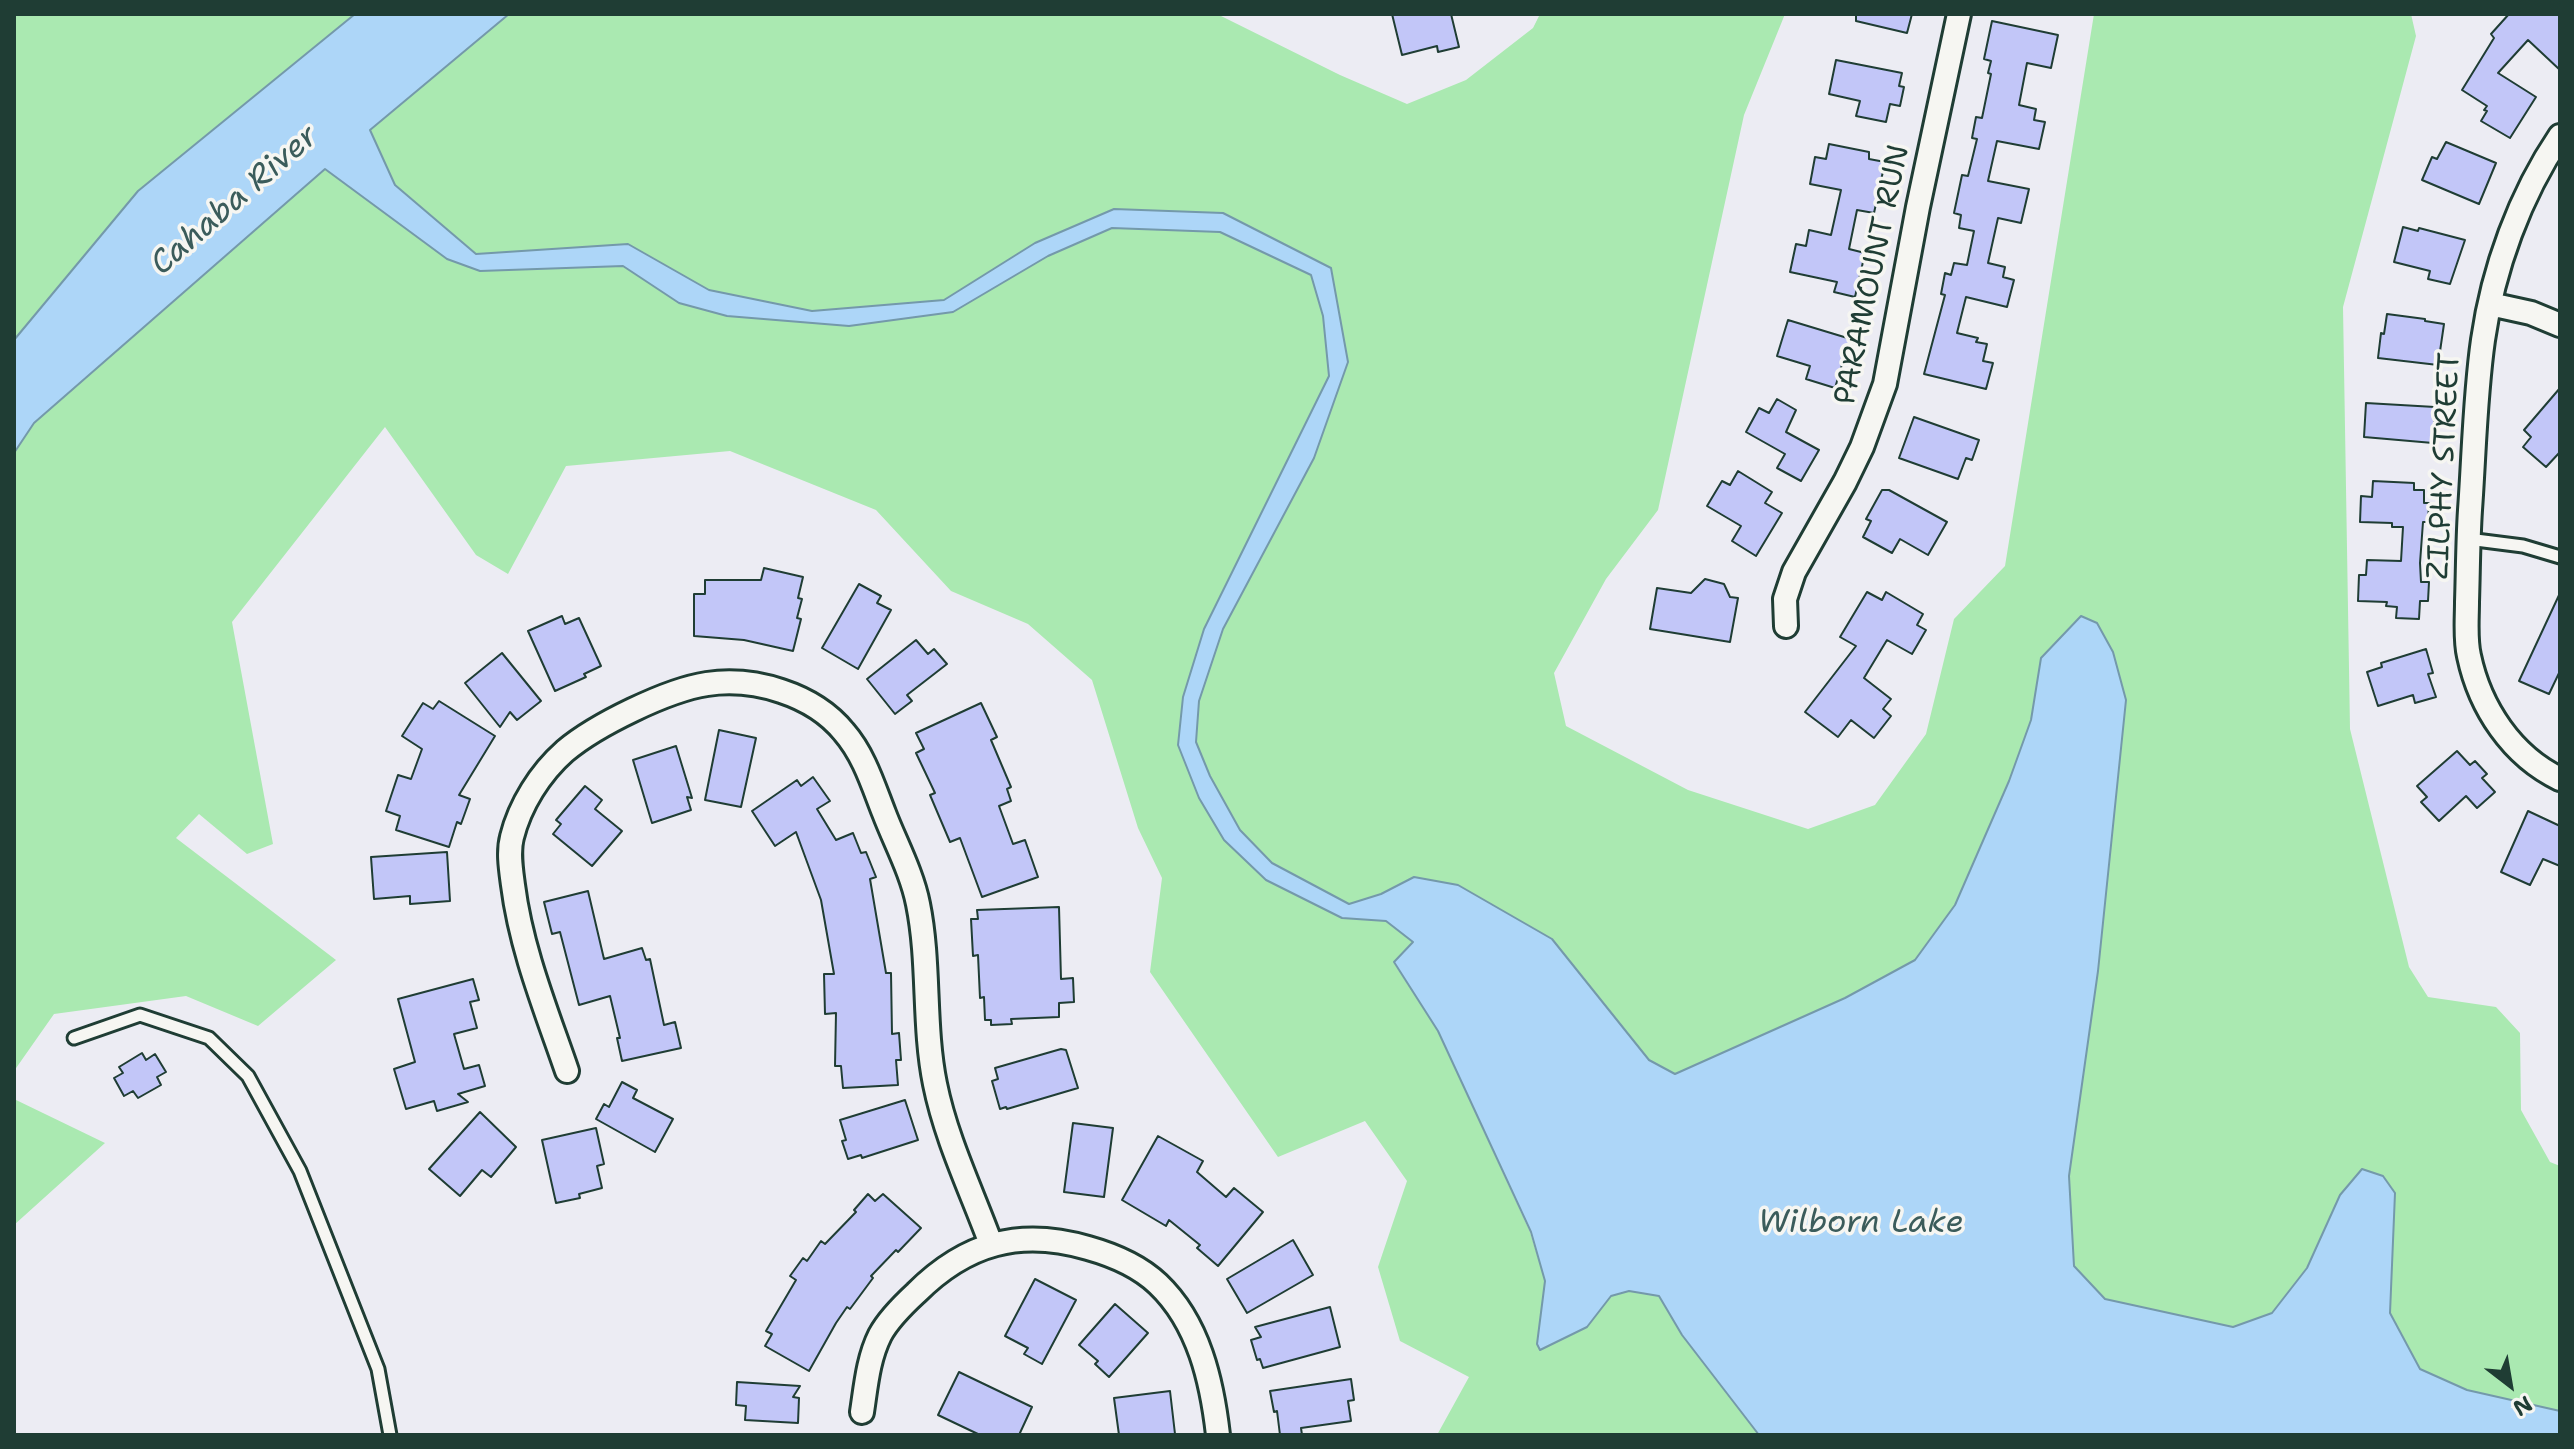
<!DOCTYPE html>
<style>
body{margin:0}
#map{position:relative;width:2574px;height:1449px;overflow:hidden;background:#ececf3;font-family:"Shantell Sans",sans-serif}
canvas{display:block}
.frame{position:absolute;inset:0;border:16px solid #1f3d34;pointer-events:none}
.north{position:absolute;left:2470px;top:1345px;width:80px;height:80px;-webkit-text-stroke:6px #f6f6f2;paint-order:stroke;rotate:149deg;font-size:22px;font-weight:700;line-height:32px;text-align:center;color:#1f3d34}
.north::after{content:'';display:block;margin:auto;width:28px;height:36px;background:#1f3d34;clip-path:polygon(50% 0,100% 100%,50% 72%,0 100%)}
</style>
<div id="map">
<canvas width="2574" height="1449"></canvas>
<div class="frame"></div>
<div class="north">N</div>
</div>
<script>
const g = document.querySelector('canvas').getContext('2d');
g.lineJoin = 'round';
function paint(path, color) {
  g.fillStyle = color;
  g.fill(path, 'evenodd');
}
function trace(path, color, width, dash) {
  g.strokeStyle = color;
  g.lineWidth = width;
  g.lineCap = dash ? 'butt' : 'round';
  g.setLineDash(dash || []);
  g.stroke(path);
}
function drawText(font, color, halo, rows, align = 'center') {
  g.font = font + ' "Shantell Sans",sans-serif';
  g.lineWidth = 7;
  g.setLineDash([]);
  g.textBaseline = 'middle';
  g.strokeStyle = halo;
  g.fillStyle = color;
  for (const [text, x, y, turn = 0] of rows) {
    g.save();
    g.translate(x, y);
    g.rotate((+turn || 0) * Math.PI / 180);
    g.textAlign = isNaN(turn) ? turn : align;
    if (halo) g.strokeText(text, 0, 0);
    g.fillText(text, 0, 0);
    g.restore();
  }
}
paint(new Path2D(`
 M 14,14 L 355,14 L 138,191 L 14,340 Z
 M 509,14 L 1217,14 L 1340,75 L 1407,104 L 1466,80 L 1533,28 L 1540,14 L 1785,14 L 1744,115 L 1658,510 L 1606,579 L 1554,673 L 1566,726 L 1688,790 L 1808,829 L 1875,805 L 1926,734 L 1954,619 L 2005,566 L 2094,14 L 2411,14 L 2416,36 L 2343,307 L 2350,729 L 2409,967 L 2428,997 L 2496,1007 L 2520,1033 L 2521,1110 L 2550,1162 L 2560,1166 L 2560,1411 L 2467,1390 L 2420,1369 L 2390,1313 L 2395,1193 L 2383,1176 L 2362,1170 L 2340,1195 L 2307,1268 L 2272,1313 L 2233,1327 L 2105,1299 L 2074,1266 L 2069,1176 L 2098,971 L 2081,616 L 2041,658 L 2031,720 L 2009,781 L 1955,905 L 1915,960 L 1845,998 L 1675,1075 L 1649,1060 L 1552,939 L 1414,878 L 1381,894 L 1349,904 L 1272,863 L 1240,830 L 1210,776 L 1196,742 L 1199,701 L 1223,629 L 1314,458 L 1348,362 L 1330,268 L 1223,213 L 1114,209 L 1035,243 L 944,300 L 812,311 L 709,290 L 628,244 L 476,254 L 395,185 L 370,130 Z
 M 325,169 L 447,259 L 480,271 L 623,266 L 679,303 L 727,316 L 849,326 L 953,312 L 1048,256 L 1112,228 L 1220,232 L 1311,275 L 1323,316 L 1329,376 L 1204,629 L 1183,697 L 1178,745 L 1224,840 L 1342,918 L 1386,921 L 1413,942 L 1394,963 L 1438,1031 L 1530,1232 L 1545,1281 L 1537,1344 L 1540,1349 L 1587,1327 L 1611,1296 L 1628,1291 L 1659,1296 L 1682,1335 L 1759,1435 L 1437,1435 L 1469,1377 L 1400,1341 L 1378,1267 L 1407,1181 L 1365,1121 L 1278,1157 L 1150,972 L 1162,878 L 1138,828 L 1092,680 L 1028,624 L 951,591 L 876,510 L 730,451 L 566,466 L 508,574 L 476,555 L 385,427 L 232,622 L 273,844 L 247,854 L 199,814 L 176,838 L 336,960 L 258,1026 L 186,996 L 54,1014 L 14,1071 L 14,453 L 34,423 Z
 M 14,1099 L 105,1143 L 14,1225 Z`), '#aae9b1');
const water = new Path2D(`
 M 355,14 L 509,14 L 370,130 L 395,185 L 476,254 L 628,244 L 709,290 L 812,311 L 944,300 L 1035,243 L 1114,209 L 1223,213 L 1331,268 L 1348,362 L 1314,458 L 1223,629 L 1199,701 L 1196,742 L 1210,776 L 1240,830 L 1272,863 L 1349,904 L 1381,894 L 1414,877 L 1458,885 L 1552,939 L 1649,1060 L 1675,1074 L 1845,998 L 1915,960 L 1955,905 L 2009,781 L 2031,720 L 2041,658 L 2081,616 L 2097,623 L 2113,652 L 2126,700 L 2098,971 L 2069,1176 L 2074,1266 L 2105,1299 L 2233,1327 L 2272,1313 L 2307,1268 L 2340,1195 L 2362,1169 L 2383,1176 L 2395,1193 L 2390,1313 L 2420,1369 L 2467,1390 L 2560,1411 L 2560,1435 L 1759,1435 L 1682,1335 L 1659,1296 L 1629,1291 L 1611,1296 L 1587,1327 L 1540,1350 L 1537,1344 L 1545,1281 L 1531,1232 L 1438,1031 L 1394,962 L 1413,942 L 1386,921 L 1342,918 L 1266,880 L 1224,840 L 1199,798 L 1178,745 L 1183,697 L 1204,629 L 1329,376 L 1323,316 L 1311,275 L 1220,232 L 1112,228 L 1048,256 L 953,312 L 849,326 L 727,316 L 679,303 L 623,266 L 480,271 L 447,259 L 325,169 L 34,423 L 14,453 L 14,340 L 138,191 Z`);
paint(water, '#add6f8');
trace(water, '#7499aa', 2);
const building = new Path2D(`
 M 1392,14 L 1451,14 L 1459,47 L 1438,52 L 1437,46 L 1402,55 Z
 M 1856,14 L 1912,14 L 1907,33 L 1856,21 Z
 M 2509,14 L 2560,14 L 2560,70 L 2528,40 L 2498,73 L 2536,97 L 2510,138 L 2481,121 L 2487,111 L 2484,110 L 2487,106 L 2462,90 L 2494,38 L 2491,34 Z
 M 1992,21 L 2058,35 L 2051,68 L 2027,63 L 2019,105 L 2036,109 L 2034,120 L 2045,122 L 2039,149 L 1997,141 L 1988,181 L 2029,189 L 2021,223 L 1998,218 L 1988,263 L 2005,267 L 2003,277 L 2014,280 L 2007,307 L 1966,297 L 1957,333 L 1978,338 L 1976,342 L 1987,344 L 1983,361 L 1993,363 L 1986,389 L 1924,374 L 1945,295 L 1941,294 L 1945,273 L 1951,275 L 1954,263 L 1967,265 L 1974,231 L 1959,228 L 1961,215 L 1954,213 L 1962,175 L 1968,176 L 1977,139 L 1972,138 L 1976,117 L 1982,118 L 1991,74 L 1988,73 L 1991,61 L 1984,59 Z
 M 1836,60 L 1902,73 L 1899,86 L 1904,87 L 1900,106 L 1890,104 L 1886,122 L 1856,116 L 1860,101 L 1829,94 Z
 M 2446,142 L 2496,163 L 2479,204 L 2422,180 L 2432,157 L 2437,159 Z
 M 1829,144 L 1869,152 L 1869,159 L 1885,162 L 1874,213 L 1857,210 L 1849,249 L 1865,253 L 1855,297 L 1834,292 L 1837,282 L 1790,272 L 1796,244 L 1806,246 L 1809,230 L 1831,235 L 1841,190 L 1810,184 L 1815,157 L 1826,159 Z
 M 2403,227 L 2418,231 L 2419,228 L 2465,240 L 2450,284 L 2428,279 L 2430,271 L 2394,262 Z
 M 2387,314 L 2425,319 L 2425,321 L 2444,324 L 2438,365 L 2378,358 L 2381,333 L 2384,334 Z
 M 1788,320 L 1854,340 L 1848,360 L 1844,358 L 1835,388 L 1806,379 L 1810,366 L 1777,356 Z
 M 2560,388 L 2560,452 L 2546,467 L 2523,447 L 2531,437 L 2524,430 Z
 M 1777,399 L 1796,410 L 1786,432 L 1819,450 L 1801,481 L 1777,468 L 1785,454 L 1746,432 L 1759,408 L 1769,413 Z
 M 2366,403 L 2435,407 L 2433,443 L 2364,437 Z
 M 1914,417 L 1979,440 L 1972,460 L 1966,458 L 1958,479 L 1899,458 Z
 M 1738,471 L 1772,492 L 1765,503 L 1782,513 L 1756,556 L 1732,541 L 1741,526 L 1707,506 L 1722,481 L 1730,485 Z
 M 2373,481 L 2414,483 L 2414,490 L 2424,490 L 2424,503 L 2429,503 L 2428,522 L 2423,522 L 2420,563 L 2421,582 L 2429,582 L 2428,601 L 2420,601 L 2419,619 L 2396,618 L 2397,607 L 2386,606 L 2387,602 L 2358,601 L 2359,575 L 2366,575 L 2367,560 L 2401,561 L 2403,527 L 2392,527 L 2392,523 L 2360,522 L 2361,496 L 2372,497 Z
 M 1882,490 L 1889,490 L 1947,522 L 1928,555 L 1900,539 L 1892,553 L 1863,537 L 1871,521 L 1866,519 Z
 M 764,568 L 803,577 L 798,598 L 802,599 L 797,618 L 801,619 L 793,651 L 744,640 L 694,636 L 694,594 L 705,594 L 705,580 L 761,580 Z
 M 1705,579 L 1724,584 L 1730,597 L 1738,598 L 1730,642 L 1650,629 L 1657,588 L 1691,593 Z
 M 859,584 L 881,596 L 877,603 L 891,610 L 858,669 L 822,648 Z
 M 1867,592 L 1882,600 L 1886,592 L 1923,614 L 1917,625 L 1926,630 L 1912,654 L 1887,640 L 1864,678 L 1891,699 L 1883,709 L 1891,716 L 1874,738 L 1851,720 L 1838,737 L 1805,712 L 1856,646 L 1840,637 Z
 M 2560,593 L 2560,671 L 2549,694 L 2519,681 Z
 M 562,616 L 565,624 L 579,618 L 601,666 L 584,674 L 586,677 L 555,691 L 528,631 Z
 M 916,640 L 928,654 L 934,649 L 947,664 L 907,695 L 912,701 L 895,714 L 867,679 Z
 M 2426,649 L 2433,673 L 2428,674 L 2436,697 L 2415,703 L 2413,695 L 2378,706 L 2367,672 L 2382,667 L 2381,663 Z
 M 502,653 L 541,701 L 517,720 L 510,712 L 500,727 L 465,683 Z
 M 439,701 L 495,736 L 459,795 L 470,799 L 461,824 L 457,822 L 449,847 L 396,830 L 400,816 L 386,811 L 398,775 L 411,779 L 422,749 L 402,736 L 423,703 L 433,709 Z
 M 981,703 L 997,737 L 991,740 L 1011,787 L 1007,789 L 1011,801 L 999,806 L 1013,844 L 1025,840 L 1038,877 L 982,897 L 960,838 L 950,842 L 930,795 L 935,793 L 916,753 L 924,749 L 916,733 Z
 M 719,730 L 756,738 L 741,807 L 705,800 Z
 M 676,746 L 692,798 L 687,797 L 691,810 L 652,823 L 633,760 Z
 M 2457,751 L 2470,765 L 2475,761 L 2487,774 L 2482,778 L 2495,792 L 2477,808 L 2466,796 L 2439,821 L 2421,802 L 2427,797 L 2417,786 Z
 M 813,777 L 830,801 L 817,809 L 836,840 L 853,833 L 861,853 L 866,852 L 876,877 L 870,879 L 886,973 L 891,973 L 892,1034 L 899,1033 L 901,1060 L 896,1060 L 898,1085 L 843,1088 L 841,1066 L 835,1066 L 836,1013 L 825,1014 L 824,974 L 834,974 L 821,900 L 796,832 L 775,846 L 752,811 L 797,780 L 801,786 Z
 M 585,786 L 602,800 L 595,809 L 622,831 L 592,866 L 553,834 L 561,824 L 556,820 Z
 M 2528,811 L 2560,826 L 2560,866 L 2543,859 L 2530,885 L 2501,872 Z
 M 447,852 L 450,901 L 410,904 L 410,896 L 374,899 L 371,857 Z
 M 588,891 L 604,959 L 642,948 L 646,960 L 650,959 L 664,1025 L 675,1022 L 681,1048 L 622,1061 L 617,1038 L 620,1038 L 610,996 L 579,1005 L 560,932 L 552,934 L 544,902 Z
 M 1059,907 L 1061,979 L 1073,978 L 1074,1002 L 1059,1003 L 1059,1017 L 1011,1019 L 1012,1024 L 991,1025 L 991,1020 L 985,1020 L 984,997 L 980,998 L 978,955 L 973,956 L 971,919 L 978,919 L 977,910 Z
 M 473,979 L 479,1000 L 470,1002 L 477,1028 L 454,1034 L 464,1069 L 479,1065 L 485,1086 L 458,1094 L 468,1102 L 437,1111 L 434,1101 L 406,1109 L 394,1069 L 415,1062 L 398,999 Z
 M 1061,1049 L 1066,1050 L 1078,1088 L 1007,1109 L 1006,1107 L 1000,1109 L 992,1081 L 998,1079 L 995,1068 Z
 M 142,1053 L 146,1060 L 155,1054 L 166,1072 L 157,1077 L 161,1085 L 138,1098 L 133,1091 L 124,1096 L 114,1078 L 123,1073 L 119,1067 Z
 M 622,1082 L 637,1090 L 633,1098 L 673,1119 L 655,1152 L 596,1119 L 604,1104 L 609,1107 Z
 M 905,1100 L 918,1140 L 862,1158 L 861,1155 L 848,1159 L 842,1141 L 846,1140 L 840,1120 Z
 M 480,1112 L 516,1147 L 491,1177 L 482,1170 L 460,1196 L 429,1169 Z
 M 1073,1123 L 1113,1128 L 1104,1197 L 1064,1192 Z
 M 596,1128 L 604,1164 L 597,1166 L 602,1188 L 579,1194 L 580,1198 L 556,1203 L 542,1140 Z
 M 1158,1136 L 1203,1161 L 1197,1172 L 1226,1197 L 1234,1188 L 1263,1212 L 1218,1266 L 1197,1248 L 1200,1245 L 1169,1220 L 1166,1226 L 1122,1200 Z
 M 868,1194 L 875,1201 L 883,1194 L 921,1228 L 898,1252 L 896,1250 L 871,1276 L 873,1278 L 850,1309 L 847,1307 L 836,1323 L 809,1371 L 765,1346 L 772,1334 L 766,1331 L 796,1280 L 790,1276 L 803,1258 L 807,1261 L 821,1241 L 825,1244 L 856,1212 L 854,1210 Z
 M 1293,1240 L 1313,1275 L 1247,1313 L 1227,1279 Z
 M 1035,1279 L 1076,1300 L 1042,1364 L 1024,1354 L 1028,1348 L 1005,1336 Z
 M 1115,1304 L 1148,1333 L 1109,1377 L 1095,1364 L 1098,1361 L 1079,1345 Z
 M 1330,1307 L 1340,1347 L 1263,1368 L 1260,1359 L 1257,1360 L 1251,1340 L 1261,1337 L 1255,1327 Z
 M 959,1372 L 1032,1407 L 1019,1435 L 980,1435 L 938,1415 Z
 M 1351,1379 L 1354,1400 L 1348,1401 L 1351,1421 L 1301,1428 L 1302,1435 L 1280,1435 L 1277,1411 L 1274,1412 L 1270,1391 Z
 M 737,1382 L 800,1386 L 793,1397 L 799,1398 L 798,1423 L 745,1420 L 746,1406 L 736,1405 Z
 M 1170,1391 L 1175,1434 L 1119,1435 L 1114,1398 Z`);
paint(building, '#c2c6f8');
trace(building, '#1f3d34', 2);
const service = new Path2D(`
 M 2468,539 L 2523,546 L 2560,557
 M 74,1038 L 140,1015 L 209,1038 L 248,1076 L 300,1171 L 378,1369 L 390,1435`);
const minor = new Path2D(`
 M 2560,136 C 2520,195 2493,269 2483,340 C 2475,396 2474,454 2470,510 C 2468,541 2468,571 2467,602 C 2467,619 2465,639 2469,656 C 2480,708 2512,756 2560,779
 M 2490,304 L 2531,313 L 2560,325
 M 1786,626 L 1785,599 L 1794,572 L 1845,482 L 1862,447 L 1885,384 L 1918,207 L 1959,14
 M 567,1071 C 546,1010 521,949 513,885 C 511,870 508,852 512,837 C 520,805 540,773 565,751 C 596,725 667,690 707,684 C 754,677 813,694 844,732 C 864,755 873,785 884,813 C 895,842 912,873 918,904 C 930,963 923,1025 935,1084 C 946,1139 972,1192 991,1244
 M 862,1412 C 866,1386 868,1359 880,1335 C 888,1320 903,1305 916,1293 C 966,1243 1020,1228 1088,1248 C 1113,1255 1139,1266 1158,1284 C 1199,1323 1212,1382 1218,1435`);
trace(service, '#1f3d34', 17);
trace(minor, '#1f3d34', 28);
trace(service, '#f6f6f2', 11);
trace(minor, '#f6f6f2', 22);
drawText('30px', '#1f3d34', '#f6f6f2', [
 ["PARAMOUNT RUN",1873,275,-78],
 ["ZILPHY STREET",2445,466,-87]
]);
drawText('italic 32px', '#3b5c5b', '#f6f6f2', [
 ["Cahaba River",235,201,-41],
 ["Wilborn Lake",1861,1224]
]);
</script>
